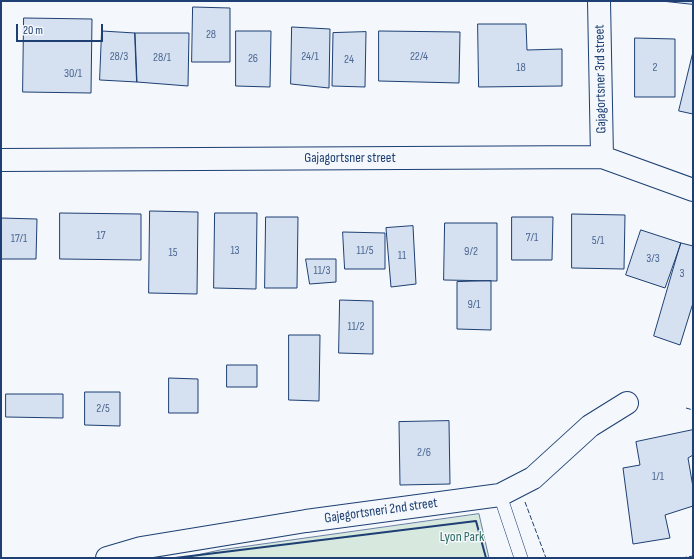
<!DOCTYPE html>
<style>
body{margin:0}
#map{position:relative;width:694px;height:559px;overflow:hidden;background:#f4f7fb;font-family:"Sofia Sans Condensed",sans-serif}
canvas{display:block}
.frame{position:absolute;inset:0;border:2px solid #1d3f73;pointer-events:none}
.scale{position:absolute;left:16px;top:24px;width:87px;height:18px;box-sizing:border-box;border:2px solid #1d3f73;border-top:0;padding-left:5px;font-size:12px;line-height:14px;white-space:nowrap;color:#1d3f73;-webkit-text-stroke:3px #f4f7fb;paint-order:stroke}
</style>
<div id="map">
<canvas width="694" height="559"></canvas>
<div class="frame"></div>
<div class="scale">20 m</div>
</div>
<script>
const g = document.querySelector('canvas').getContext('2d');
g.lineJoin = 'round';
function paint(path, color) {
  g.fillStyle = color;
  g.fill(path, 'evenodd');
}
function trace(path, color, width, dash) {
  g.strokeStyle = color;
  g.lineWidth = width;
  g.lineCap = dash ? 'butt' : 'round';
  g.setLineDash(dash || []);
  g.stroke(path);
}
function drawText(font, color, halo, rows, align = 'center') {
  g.font = font + ' "Sofia Sans Condensed",sans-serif';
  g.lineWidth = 3;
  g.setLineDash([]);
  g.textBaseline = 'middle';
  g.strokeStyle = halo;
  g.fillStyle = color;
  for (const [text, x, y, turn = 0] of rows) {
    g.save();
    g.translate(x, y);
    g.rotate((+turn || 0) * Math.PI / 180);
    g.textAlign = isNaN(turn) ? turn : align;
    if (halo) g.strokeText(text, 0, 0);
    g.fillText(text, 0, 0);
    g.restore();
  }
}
const green = new Path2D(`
 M 479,514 L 489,558 L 183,558 L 220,550 Z`);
paint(green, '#d7e8df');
trace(green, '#687fa3', 1);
const building = new Path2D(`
 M 662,1 L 693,1 L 693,4 Z
 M 193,7 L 230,8 L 230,62 L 192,62 Z
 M 24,18 L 92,19 L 91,93 L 23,92 Z
 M 478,24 L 526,24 L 527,50 L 562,49 L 562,86 L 479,87 Z
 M 292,27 L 330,29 L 329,88 L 291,84 Z
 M 102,31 L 135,33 L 137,82 L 100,80 Z
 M 236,31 L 271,31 L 270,87 L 236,86 Z
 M 379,31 L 460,32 L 459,83 L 379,81 Z
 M 366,32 L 365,87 L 332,86 L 333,33 Z
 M 135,33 L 189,33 L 188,86 L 137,82 Z
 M 635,38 L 675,39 L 675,97 L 635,97 Z
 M 693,52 L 693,114 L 679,111 Z
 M 150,211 L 198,212 L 197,294 L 149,293 Z
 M 60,213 L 141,214 L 141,260 L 60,259 Z
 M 215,213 L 257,213 L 256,289 L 214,288 Z
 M 572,214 L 625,215 L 624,269 L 572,268 Z
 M 266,217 L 298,217 L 297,288 L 265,288 Z
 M 512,217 L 553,217 L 552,260 L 512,260 Z
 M 1,218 L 37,219 L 36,259 L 1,259 Z
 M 445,223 L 497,223 L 497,281 L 444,280 Z
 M 413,226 L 416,284 L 391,287 L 386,228 Z
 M 641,230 L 681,243 L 665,288 L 626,275 Z
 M 343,232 L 385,233 L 385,269 L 345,269 Z
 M 681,243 L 693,246 L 693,303 L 680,345 L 654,336 Z
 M 306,259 L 336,259 L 336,282 L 310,284 Z
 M 491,281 L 491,330 L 457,329 L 457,282 Z
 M 340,300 L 373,301 L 373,354 L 339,353 Z
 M 289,335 L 320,335 L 319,401 L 289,400 Z
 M 227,365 L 257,365 L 257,387 L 227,387 Z
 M 169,378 L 198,379 L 198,413 L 169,413 Z
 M 85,392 L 120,392 L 120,426 L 85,425 Z
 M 6,394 L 63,394 L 63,418 L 6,417 Z
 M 449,421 L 450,484 L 400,485 L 399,422 Z
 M 693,430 L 693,455 L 688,458 L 693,487 L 693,506 L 665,515 L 670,538 L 633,544 L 623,468 L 640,465 L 636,442 Z`);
paint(building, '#d5e0f0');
trace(building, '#1d3f73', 1);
const lane = new Path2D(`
 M 500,495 L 521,558`);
const street = new Path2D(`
 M 599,1 L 602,157
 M 1,160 L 602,157 L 693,190
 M 107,558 L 141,548 L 306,521 L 500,495 L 533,478 L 590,426 L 627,403`);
trace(lane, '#1d3f73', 14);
trace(street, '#1d3f73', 24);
trace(lane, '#f4f7fb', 13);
trace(street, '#f4f7fb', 22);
trace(new Path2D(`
 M 686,408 L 693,410
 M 525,502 L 546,558
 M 682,558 L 693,556`), '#1d3f73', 1, [5, 2]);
trace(new Path2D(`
 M 175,558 L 476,521 L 486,558`), '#1d3f73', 2);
drawText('12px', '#4b6792', null, [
 ["28",211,35],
 ["28/3",119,57],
 ["24/1",310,57],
 ["22/4",419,57],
 ["28/1",162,58],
 ["26",253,59],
 ["24",349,60],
 ["18",521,68],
 ["2",655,68],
 ["30/1",73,74],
 ["17",101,236],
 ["7/1",532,238],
 ["17/1",19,239],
 ["5/1",598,241],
 ["13",235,251],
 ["11/5",365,251],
 ["9/2",471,252],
 ["15",173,253],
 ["11",402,256],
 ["3/3",653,259],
 ["11/3",322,271],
 ["3",682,274],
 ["9/1",474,305],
 ["11/2",356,327],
 ["2/5",103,409],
 ["2/6",424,453],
 ["1/1",658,477]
]);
drawText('14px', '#1d3f73', '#f4f7fb', [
 ["Gajagortsner 3rd street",601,79,-91],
 ["Gajagortsner street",350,158],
 ["Gajegortsneri 2nd street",381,511,-8]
]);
drawText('14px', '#2c6c60', '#f4f7fb', [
 ["Lyon Park",462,537]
]);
</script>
